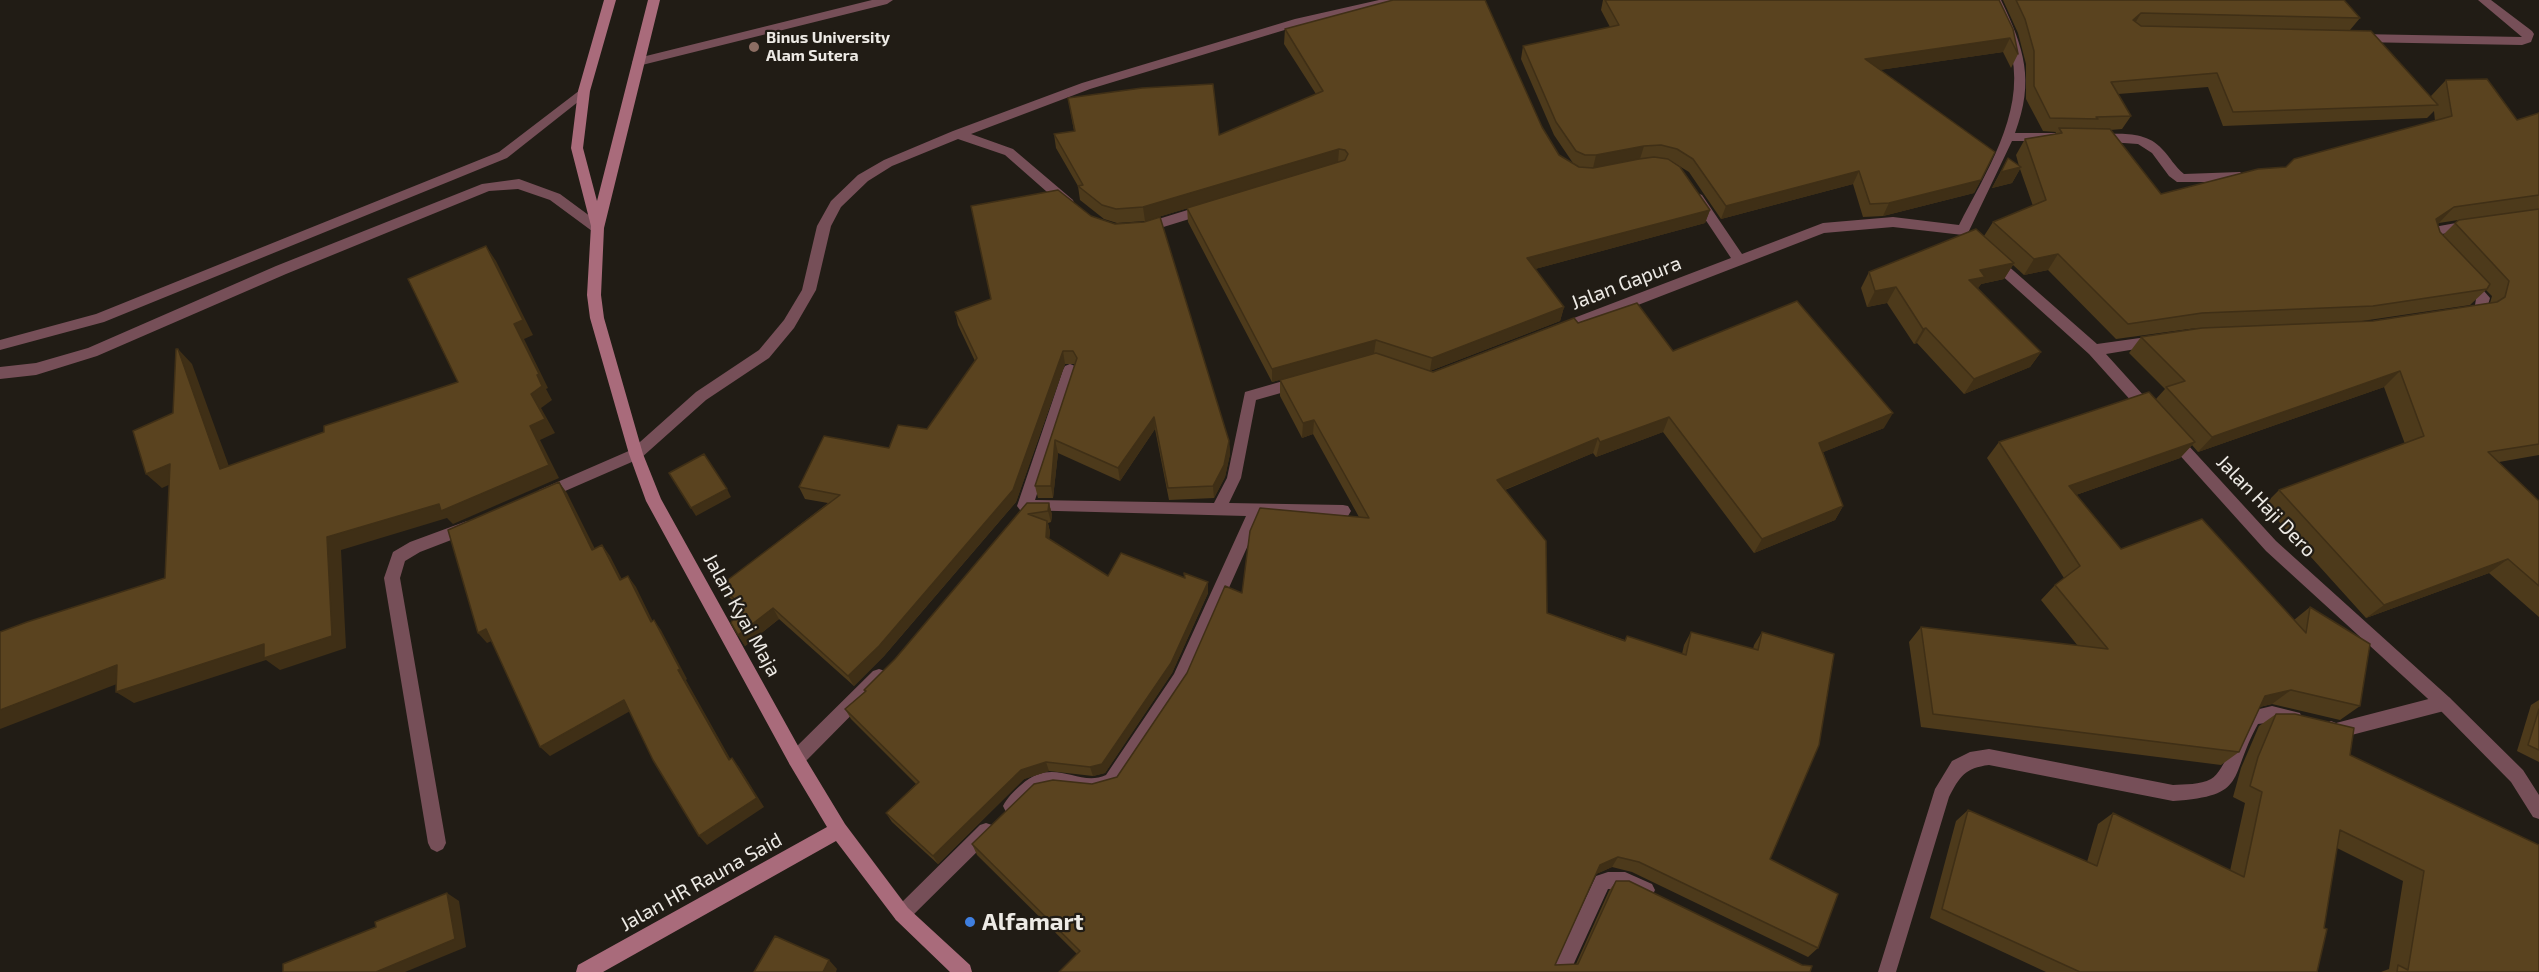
<!DOCTYPE html>
<style>
body{margin:0}
canvas{display:block;background:#211c15}
</style>
<canvas width="2539" height="972"></canvas>
<script>
const g = document.querySelector('canvas').getContext('2d');
g.lineJoin = 'round';
function paint(path, color) {
  g.fillStyle = color;
  g.fill(path, 'evenodd');
}
function trace(path, color, width, dash) {
  g.strokeStyle = color;
  g.lineWidth = width;
  g.lineCap = dash ? 'butt' : 'round';
  g.setLineDash(dash || []);
  g.stroke(path);
}
function drawText(font, color, halo, rows, align = 'center') {
  g.font = font + ' "Exo 2",sans-serif';
  g.lineWidth = 4.5;
  g.setLineDash([]);
  g.textBaseline = 'middle';
  g.strokeStyle = halo;
  g.fillStyle = color;
  for (const [text, x, y, turn = 0] of rows) {
    g.save();
    g.translate(x, y);
    g.rotate((+turn || 0) * Math.PI / 180);
    g.textAlign = isNaN(turn) ? turn : align;
    if (halo) g.strokeText(text, 0, 0);
    g.fillText(text, 0, 0);
    g.restore();
  }
}
paint(new Path2D(`
 M 872,0 L 893,0 L 887,4 L 638,66 L 632,62 L 638,58 Z
 M 584,87 L 588,88 L 588,94 L 507,158 L 104,322 L 0,350 L 0,340 L 96,314 L 499,152 Z
 M 519,179 L 560,194 L 602,225 L 604,228 L 602,231 L 592,231 L 550,200 L 518,189 L 489,191 L 286,274 L 97,356 L 36,375 L 0,379 L 0,367 L 36,363 L 88,348 L 276,266 L 482,184 Z
 M 2444,695 L 2450,698 L 2452,703 L 2450,708 L 2444,711 L 2336,739 L 2325,734 L 2323,729 L 2325,724 L 2331,721 L 2336,723 Z
 M 2272,706 L 2300,713 L 2302,718 L 2300,723 C 2290,727 2272,722 2258,724 C 2228,778 2249,796 2173,801 L 1989,765 C 1965,768 1960,776 1949,797 L 1896,972 L 1878,972 L 1935,789 L 1952,761 L 1970,752 L 1989,749 L 2173,785 C 2185,784 2200,785 2211,779 C 2225,772 2238,728 2247,712 Z`), '#764f58');
paint(new Path2D(`
 M 1379,0 L 1401,0 L 1395,4 L 1301,25 L 1090,89 L 971,134 L 1013,149 L 1073,200 L 1074,203 L 1073,206 L 1063,206 L 1005,155 L 958,139 L 892,166 L 868,181 L 841,207 L 831,226 L 816,290 L 794,328 L 769,358 L 706,400 L 641,458 L 549,498 L 544,500 L 539,498 L 536,494 L 539,490 L 631,450 L 696,392 L 759,350 L 784,320 L 802,290 L 817,226 L 831,201 L 858,175 L 884,160 L 953,131 L 1082,83 L 1295,19 Z
 M 1989,0 L 2001,0 C 2024,48 2035,80 2015,133 L 2057,133 L 2063,137 L 2057,141 L 2012,141 L 1968,233 L 1963,235 L 1893,227 L 1824,233 L 1563,334 L 1553,334 L 1551,330 L 1553,326 L 1731,258 L 1691,198 L 1697,193 L 1702,195 L 1742,254 L 1823,223 L 1893,217 L 1959,225 C 1985,174 2024,115 2012,56 C 2008,36 1998,18 1989,0 Z
 M 2478,0 L 2491,0 L 2532,31 L 2534,34 L 2531,42 L 2522,45 L 2358,42 L 2352,38 L 2358,34 L 2522,37 Z
 M 2099,134 C 2121,134 2146,131 2162,149 C 2170,157 2175,167 2184,174 L 2240,172 L 2246,177 L 2240,182 L 2177,182 L 2169,176 L 2152,153 L 2138,144 L 2095,141 L 2093,138 L 2095,135 Z
 M 1207,204 L 1212,206 L 1214,209 L 1212,212 L 1144,233 L 1137,228 L 1139,225 Z
 M 2467,221 L 2474,226 L 2472,229 L 2442,234 L 2437,238 L 2439,244 L 2437,247 L 2427,247 L 2423,236 L 2434,227 Z
 M 1993,255 L 1998,257 L 2097,344 L 2154,336 L 2159,337 L 2161,341 L 2159,345 L 2154,346 L 2106,354 L 2153,406 L 2155,410 L 2153,414 L 2143,414 L 2089,354 L 1988,263 L 1986,260 L 1988,257 Z
 M 2467,276 L 2472,277 L 2490,298 L 2486,312 L 2467,318 L 2460,313 L 2462,309 L 2475,305 L 2476,299 L 2460,281 Z
 M 1070,364 L 1075,366 L 1077,370 L 1035,500 L 1214,503 L 1227,478 L 1245,392 L 1297,377 L 1302,379 L 1304,383 L 1302,387 L 1256,400 L 1241,478 L 1229,503 L 1343,505 L 1348,506 L 1351,511 L 1348,516 L 1343,517 L 1261,516 L 1186,684 L 1118,787 L 1094,794 L 1049,788 L 1038,792 L 1018,812 L 1012,814 L 1006,812 L 1003,806 C 1007,798 1014,791 1021,785 C 1054,755 1078,788 1106,775 L 1174,674 L 1246,516 L 1020,510 L 1017,506 L 1063,370 L 1065,366 Z
 M 2172,431 L 2177,433 L 2276,541 L 2450,698 L 2523,770 L 2539,795 L 2539,819 L 2533,817 L 2511,782 L 2438,708 L 2266,551 L 2167,441 L 2165,437 L 2167,433 Z
 M 467,521 L 472,522 L 475,527 L 472,532 L 420,552 L 405,561 L 400,578 L 446,843 L 443,849 L 437,852 L 431,849 L 428,843 L 384,578 L 393,552 L 410,542 Z
 M 879,669 L 885,671 L 887,676 L 885,681 L 802,765 L 796,767 L 790,765 L 788,759 L 790,753 L 873,671 Z
 M 986,823 L 992,825 L 995,831 L 992,837 L 908,920 L 902,923 L 896,920 L 893,914 L 896,908 L 980,825 Z
 M 1608,872 L 1625,872 L 1652,884 L 1655,890 L 1652,896 L 1646,899 L 1625,890 L 1608,889 L 1570,972 L 1551,972 L 1596,876 Z`), '#764f58');
paint(new Path2D(`
 M 604,0 L 616,0 L 590,91 L 583,148 L 597,201 L 648,0 L 660,0 L 604,228 L 601,295 L 604,318 L 643,454 L 661,499 L 802,753 L 845,824 L 908,908 L 970,965 L 972,972 L 950,972 L 896,920 L 836,841 L 603,972 L 576,972 L 578,965 L 827,827 L 790,765 L 646,501 L 629,454 L 590,318 L 587,295 L 591,226 L 571,148 L 578,91 Z`), '#a96b7b');
paint(new Path2D(`
 M 1603,0 L 1999,0 L 2018,54 L 2011,68 L 2003,52 L 1879,70 L 1981,180 L 1974,193 L 1883,216 L 1863,217 L 1853,184 L 1721,219 L 1689,172 L 1671,161 L 1710,210 L 1705,223 L 1535,269 L 1564,307 L 1560,321 L 1430,371 L 1433,372 L 1578,323 L 1673,351 L 1884,428 L 1823,452 L 1843,506 L 1835,520 L 1754,553 L 1663,432 L 1596,457 L 1593,453 L 1505,490 L 1547,613 L 1625,640 L 1627,636 L 1682,654 L 1684,645 L 1691,632 L 1753,649 L 1754,645 L 1762,632 L 1770,859 L 1818,948 L 1808,957 L 1632,872 L 1612,867 L 1596,874 L 1555,965 L 1576,964 L 1609,891 L 1616,881 L 1810,972 L 1077,954 L 977,855 L 972,844 L 1092,784 L 1117,777 L 1242,593 L 1359,517 L 1313,434 L 1302,438 L 1280,396 L 1280,380 L 1376,353 L 1272,382 L 1188,222 L 1187,208 L 1257,187 L 1145,221 L 1117,223 L 1104,219 L 1080,200 L 1078,186 L 1056,148 L 1054,134 L 1074,131 L 1068,98 L 1219,135 L 1316,94 L 1284,44 L 1285,29 L 1542,127 L 1559,155 L 1573,163 L 1554,135 L 1521,59 L 1523,46 L 1610,27 L 1601,10 Z
 M 2003,0 L 2344,0 L 2360,18 L 2350,30 L 2432,98 L 2431,96 L 2446,80 L 2517,120 L 2539,113 L 2539,455 L 2499,462 L 2539,501 L 2539,617 L 2489,573 L 2366,618 L 2264,505 L 2279,490 L 2405,444 L 2384,387 L 2198,452 L 2192,445 L 2180,458 L 2076,495 L 2121,549 L 2294,620 L 2310,607 L 2360,706 L 2340,720 L 2272,704 L 2260,707 L 2239,752 L 2221,765 L 1921,727 L 1909,642 L 1921,627 L 2078,646 L 2041,600 L 2055,585 L 2064,578 L 1987,458 L 1999,442 L 2156,399 L 2165,389 L 2129,353 L 2141,337 L 2198,328 L 2189,329 L 2116,339 L 2048,270 L 2024,275 L 2013,265 L 2004,279 L 1981,284 L 1978,288 L 2041,352 L 2030,367 L 1964,394 L 1917,343 L 1914,344 L 1887,303 L 1867,307 L 1861,288 L 1869,272 L 1984,236 L 1993,222 L 2033,206 L 2020,169 L 2012,183 L 1992,188 L 2008,158 L 2019,166 L 2016,155 L 2025,139 L 2055,134 L 2056,132 L 2043,131 L 2026,99 L 2026,64 L 2018,33 ZM 2208,87 L 2223,126 L 2427,118 L 2434,111 L 2435,121 L 2286,167 L 2161,194 L 2110,130 L 2122,129 L 2131,116 L 2118,94 ZM 2458,220 L 2443,235 L 2440,232 L 2438,224 L 2439,223 ZM 2486,290 L 2492,296 L 2490,303 L 2373,321 L 2362,321 L 2470,305 Z
 M 991,299 L 1229,441 L 1230,454 L 1225,477 L 1214,498 L 1169,500 L 1155,429 L 1120,481 L 1058,453 L 1053,498 L 1038,498 L 1035,486 L 1075,364 L 1065,364 L 1016,502 L 884,656 L 854,686 L 779,619 L 745,646 L 738,635 L 739,607 L 728,596 L 721,585 L 828,503 L 805,499 L 799,487 L 889,448 L 927,429 L 975,361 L 958,325 L 955,312 Z
 M 1027,503 L 1049,503 L 1052,515 L 1051,522 L 1048,523 L 1050,532 L 1049,539 L 1108,576 L 1208,593 L 1172,673 L 1105,773 L 1093,776 L 1049,771 L 1024,779 L 938,864 L 892,822 L 886,813 L 916,784 L 851,719 L 845,709 L 865,692 L 864,690 L 895,659 Z
 M 2539,700 L 2539,762 L 2517,751 L 2531,705 Z
 M 2276,714 L 2350,755 L 2539,972 L 2381,972 L 2389,969 L 2403,881 L 2337,848 L 2324,928 L 2317,972 L 2046,972 L 1930,918 L 1956,821 L 1968,810 L 2087,862 L 2098,824 L 2113,813 L 2230,871 L 2245,803 L 2233,797 L 2241,768 L 2259,726 Z`), '#4d3a1b');
paint(new Path2D(`
 M 2141,13 L 2133,27 L 2133,20 Z
 M 2010,38 L 2003,52 L 1859,73 L 1865,59 Z
 M 1644,146 L 1640,159 L 1593,168 L 1596,155 Z
 M 1339,149 L 1338,163 L 1145,221 L 1143,207 Z
 M 2021,167 L 2012,183 L 1992,188 L 2001,172 Z
 M 1859,171 L 1853,184 L 1721,219 L 1726,206 Z
 M 1981,180 L 1974,193 L 1883,216 L 1889,203 Z
 M 2454,207 L 2439,223 L 2421,235 L 2436,219 Z
 M 1710,210 L 1705,223 L 1524,272 L 1527,258 Z
 M 486,246 L 496,261 L 533,335 L 524,339 L 548,388 L 546,389 L 552,400 L 541,408 L 555,433 L 540,440 L 559,478 L 453,524 L 447,518 L 341,550 L 346,648 L 280,670 L 266,660 L 134,703 L 116,692 L 327,537 L 530,426 L 514,324 Z
 M 2058,254 L 2048,270 L 2024,275 L 2034,259 Z
 M 2014,263 L 2004,279 L 1981,284 L 1975,292 L 1969,280 L 1980,270 Z
 M 1896,287 L 1887,303 L 1867,307 L 1875,291 Z
 M 1564,307 L 1560,321 L 1430,371 L 1432,358 Z
 M 1926,328 L 1917,343 L 1914,344 L 1923,329 Z
 M 1376,340 L 1374,353 L 1272,382 L 1272,369 Z
 M 178,349 L 192,364 L 235,483 L 220,469 Z
 M 1063,351 L 1065,364 L 1016,502 L 884,656 L 854,686 L 848,676 Z
 M 2041,352 L 2030,367 L 1964,394 L 1974,379 Z
 M 2400,371 L 2384,387 L 2198,452 L 2212,437 Z
 M 1893,413 L 1884,428 L 1811,457 L 1819,443 Z
 M 1154,417 L 1155,429 L 1120,481 L 1118,468 Z
 M 1669,417 L 1663,432 L 1596,457 L 1600,442 Z
 M 1314,420 L 1313,434 L 1302,438 L 1303,423 Z
 M 1598,438 L 1593,453 L 1494,494 L 1497,480 Z
 M 1055,440 L 1058,453 L 1053,498 L 1051,486 Z
 M 1229,441 L 1230,454 L 1225,477 L 1214,498 L 1213,486 Z
 M 2195,442 L 2180,458 L 2056,502 L 2069,486 Z
 M 170,464 L 186,477 L 162,488 L 146,474 Z
 M 559,482 L 567,493 L 601,561 L 592,550 Z
 M 727,489 L 731,497 L 696,516 L 691,508 Z
 M 1049,503 L 1052,515 L 1051,522 L 1048,511 Z
 M 1843,506 L 1835,520 L 1754,553 L 1762,539 Z
 M 1047,521 L 1050,532 L 1048,548 L 1046,537 Z
 M 602,545 L 610,556 L 628,591 L 620,580 Z
 M 2508,559 L 2489,573 L 2366,618 L 2384,605 Z
 M 628,576 L 636,587 L 658,632 L 651,622 Z
 M 1208,582 L 1208,593 L 1172,673 L 1105,773 L 1093,776 L 1090,767 Z
 M 773,608 L 779,619 L 745,646 L 738,635 Z
 M 654,620 L 661,630 L 687,679 L 686,680 L 736,769 L 729,760 L 678,670 Z
 M 486,629 L 496,639 L 487,643 L 478,633 Z
 M 117,665 L 135,677 L 0,729 L 0,710 Z
 M 2291,690 L 2272,704 L 2246,710 L 2265,696 Z
 M 624,700 L 632,710 L 550,756 L 540,747 Z
 M 732,758 L 739,767 L 764,807 L 707,845 L 699,836 Z
 M 1046,762 L 1049,771 L 1024,779 L 938,864 L 933,856 L 1021,770 Z
 M 1618,857 L 1612,867 L 1594,875 L 1600,865 Z
 M 447,893 L 459,901 L 466,947 L 405,972 L 376,972 Z
 M 829,960 L 837,969 L 836,972 L 823,972 Z`), '#3f2f16');
const building = new Path2D(`
 M 1393,0 L 1485,0 L 1542,127 L 1559,155 L 1579,167 L 1593,168 L 1639,159 L 1654,157 L 1668,159 L 1680,167 L 1710,210 L 1527,258 L 1564,307 L 1432,358 L 1376,340 L 1272,369 L 1187,208 L 1345,160 L 1348,154 L 1345,150 L 1339,149 L 1143,207 L 1116,209 L 1102,205 L 1078,186 L 1083,185 L 1054,134 L 1075,131 L 1068,98 L 1142,88 L 1213,84 L 1219,135 L 1323,91 L 1285,29 Z
 M 1605,0 L 1999,0 L 2013,29 L 2018,54 L 2010,38 L 1865,59 L 1995,152 L 1981,180 L 1889,203 L 1870,204 L 1859,171 L 1726,206 L 1693,159 L 1677,149 L 1661,145 L 1644,146 L 1596,155 L 1585,155 L 1576,151 L 1556,122 L 1523,46 L 1619,25 Z
 M 2016,0 L 2344,0 L 2360,18 L 2141,13 L 2133,20 L 2141,26 L 2371,31 L 2438,105 L 2233,112 L 2217,73 L 2111,82 L 2131,116 L 2096,117 L 2098,119 L 2050,118 L 2034,86 L 2034,51 L 2025,19 Z
 M 2487,79 L 2517,120 L 2539,113 L 2539,195 L 2454,207 L 2436,219 L 2440,232 L 2490,284 L 2487,289 L 2373,306 L 2202,313 L 2128,324 L 2058,254 L 2034,259 L 1993,222 L 2046,200 L 2025,139 L 2062,133 L 2059,128 L 2110,129 L 2161,194 L 2258,169 L 2286,167 L 2294,159 L 2452,116 L 2446,80 Z
 M 2008,158 L 2021,167 L 2001,172 Z
 M 1058,190 L 1091,216 L 1115,224 L 1144,222 L 1160,217 L 1229,441 L 1224,465 L 1213,486 L 1168,488 L 1154,417 L 1118,468 L 1055,440 L 1051,486 L 1035,486 L 1077,358 L 1073,351 L 1063,351 L 1013,490 L 879,646 L 848,676 L 773,608 L 738,635 L 731,623 L 740,605 L 721,585 L 840,495 L 799,487 L 824,436 L 889,448 L 898,425 L 927,429 L 977,358 L 955,312 L 991,299 L 971,206 Z
 M 2539,209 L 2539,444 L 2488,452 L 2539,501 L 2539,586 L 2508,559 L 2384,605 L 2279,490 L 2424,436 L 2400,371 L 2212,437 L 2166,387 L 2185,381 L 2141,337 L 2202,328 L 2373,321 L 2497,302 L 2505,297 L 2509,281 L 2455,223 L 2459,220 Z
 M 1976,229 L 2014,263 L 1980,270 L 1985,277 L 1969,280 L 2041,352 L 1974,379 L 1926,328 L 1923,329 L 1896,287 L 1875,291 L 1869,272 Z
 M 486,246 L 523,320 L 514,324 L 539,374 L 537,375 L 542,386 L 531,394 L 545,419 L 530,426 L 549,465 L 441,511 L 439,504 L 327,537 L 332,636 L 264,658 L 264,644 L 116,692 L 117,665 L 0,710 L 0,632 L 27,622 L 165,578 L 170,464 L 146,474 L 133,431 L 173,413 L 176,349 L 178,349 L 220,469 L 324,432 L 324,426 L 458,382 L 408,279 Z
 M 1797,301 L 1893,413 L 1819,443 L 1843,506 L 1762,539 L 1669,417 L 1600,442 L 1598,438 L 1497,480 L 1546,541 L 1547,613 L 1625,641 L 1627,636 L 1686,655 L 1691,632 L 1758,650 L 1762,632 L 1834,654 L 1819,745 L 1770,859 L 1838,894 L 1818,948 L 1639,862 L 1618,857 L 1600,865 L 1555,965 L 1578,964 L 1616,881 L 1629,881 L 1802,965 L 1812,966 L 1810,972 L 1059,972 L 1080,951 L 972,844 L 1034,784 L 1053,780 L 1092,784 L 1117,777 L 1187,673 L 1225,586 L 1242,593 L 1250,531 L 1260,508 L 1369,518 L 1314,420 L 1303,423 L 1280,380 L 1376,353 L 1433,372 L 1574,318 L 1578,323 L 1637,303 L 1673,351 Z
 M 2149,392 L 2195,442 L 2069,486 L 2121,549 L 2202,519 L 2306,633 L 2310,607 L 2370,644 L 2360,706 L 2291,690 L 2265,696 L 2239,752 L 1933,714 L 1921,627 L 2108,649 L 2055,585 L 2080,566 L 1999,442 Z
 M 704,454 L 727,489 L 691,508 L 669,473 Z
 M 559,482 L 592,550 L 602,545 L 620,580 L 628,576 L 651,622 L 654,620 L 680,669 L 678,670 L 729,760 L 732,758 L 757,798 L 699,836 L 653,760 L 624,700 L 540,747 L 486,629 L 478,633 L 448,530 Z
 M 1027,503 L 1049,503 L 1048,511 L 1028,514 L 1047,521 L 1046,537 L 1108,576 L 1121,553 L 1185,578 L 1184,573 L 1208,582 L 1171,663 L 1102,764 L 1090,767 L 1046,762 L 1021,770 L 933,856 L 886,813 L 919,782 L 845,709 L 866,691 L 864,690 L 895,659 Z
 M 2539,709 L 2539,750 L 2528,745 Z
 M 2276,714 L 2295,714 L 2354,728 L 2350,755 L 2539,845 L 2539,972 L 2397,972 L 2398,965 L 2408,970 L 2424,871 L 2340,830 L 2324,928 L 2327,929 L 2317,972 L 2080,972 L 1942,909 L 1968,810 L 2097,866 L 2113,813 L 2244,877 L 2262,792 L 2250,786 L 2258,757 Z
 M 447,893 L 455,939 L 376,972 L 283,972 L 283,964 L 376,927 L 375,922 Z
 M 775,936 L 829,960 L 823,972 L 754,972 Z`);
paint(building, '#5a431f');
trace(building, '#3f2f16', 1.5);
for (const [x, y, r, color] of [
 [754,47,6,"#8d6e63"],
 [970,922,6,"#3f7fe0"]
]) {
  const dot = new Path2D();
  dot.arc(x, y, r, 0, 2 * Math.PI);
  g.fillStyle = color;
  g.fill(dot);
  trace(dot, '#211c15', 2);
}
drawText('bold 16px', '#edeae5', '#211c15', [
 ["Binus University",766,38],
 ["Alam Sutera",766,56]
], 'left');
drawText('20px', '#edeae5', '#211c15', [
 ["Jalan Gapura",1626,283,-21],
 ["Jalan Haji Dero",2266,506,46],
 ["Jalan Kyai Maja",742,615,61],
 ["Jalan HR Rauna Said",701,882,-29]
]);
drawText('bold 24px', '#edeae5', '#211c15', [
 ["Alfamart",982,922]
], 'left');
</script>
